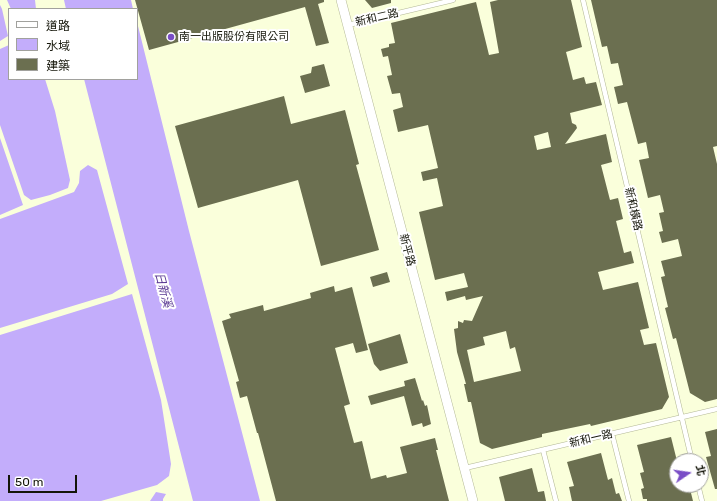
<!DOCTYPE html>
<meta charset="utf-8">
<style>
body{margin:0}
#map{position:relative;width:717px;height:501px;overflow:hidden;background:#faffdb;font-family:Rubik,"Noto Sans TC",sans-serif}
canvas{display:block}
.legend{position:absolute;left:8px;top:8px;width:130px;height:72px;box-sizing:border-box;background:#fff;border:1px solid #a1a19d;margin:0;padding:5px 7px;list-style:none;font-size:12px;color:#141509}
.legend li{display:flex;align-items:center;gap:8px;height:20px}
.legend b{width:20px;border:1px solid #a1a19d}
.north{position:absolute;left:669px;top:453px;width:40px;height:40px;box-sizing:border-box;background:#fff;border:1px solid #a1a19d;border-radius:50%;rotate:77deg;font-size:11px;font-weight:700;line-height:16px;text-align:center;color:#141509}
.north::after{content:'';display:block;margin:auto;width:14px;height:18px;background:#794dc6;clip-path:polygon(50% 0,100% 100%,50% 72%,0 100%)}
.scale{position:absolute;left:8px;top:475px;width:69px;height:18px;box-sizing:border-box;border:2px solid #141509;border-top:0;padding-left:5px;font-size:12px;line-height:14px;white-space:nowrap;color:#141509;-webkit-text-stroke:3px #fff;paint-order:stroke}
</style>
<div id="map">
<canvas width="717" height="501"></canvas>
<ul class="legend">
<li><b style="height:5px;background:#fff"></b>道路</li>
<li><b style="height:11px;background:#c3adfb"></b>水域</li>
<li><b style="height:11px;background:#6b6f50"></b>建築</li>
</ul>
<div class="north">北</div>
<div class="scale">50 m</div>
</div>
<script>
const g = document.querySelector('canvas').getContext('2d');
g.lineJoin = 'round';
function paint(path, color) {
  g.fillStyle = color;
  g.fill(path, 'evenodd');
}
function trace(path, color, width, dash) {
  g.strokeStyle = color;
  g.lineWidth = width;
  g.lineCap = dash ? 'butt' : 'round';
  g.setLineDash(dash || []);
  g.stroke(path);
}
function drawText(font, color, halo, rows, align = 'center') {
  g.font = font + ' Rubik,"Noto Sans TC",sans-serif';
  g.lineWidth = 4;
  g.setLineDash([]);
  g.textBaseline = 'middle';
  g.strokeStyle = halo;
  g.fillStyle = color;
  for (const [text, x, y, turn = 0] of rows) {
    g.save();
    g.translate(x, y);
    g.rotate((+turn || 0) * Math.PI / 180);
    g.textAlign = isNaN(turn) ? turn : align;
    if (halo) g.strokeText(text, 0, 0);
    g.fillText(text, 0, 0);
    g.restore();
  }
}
paint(new Path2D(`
 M 7,0 L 35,0 L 36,9 L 11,9 Z
 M 64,0 L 131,0 L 133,9 L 66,9 Z
 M 0,5 L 2,9 L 8,36 L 0,41 Z
 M 137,22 L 189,231 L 260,501 L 193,501 L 84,79 L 137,79 Z
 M 9,45 L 9,79 L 45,79 L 55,111 L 70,180 L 68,188 L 50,195 L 31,200 L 24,195 L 0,125 L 0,49 Z
 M 0,138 L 23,205 L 0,215 Z
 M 88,165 L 97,170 L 128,284 L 112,294 L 0,328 L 0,219 L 74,192 L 79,183 L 80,171 Z
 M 132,294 L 161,400 L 171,464 L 169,476 L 157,485 L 101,501 L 0,501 L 0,335 Z
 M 156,492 L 166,494 L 163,499 L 163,501 L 150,501 Z`), '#c3adfb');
paint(new Path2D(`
 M 135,0 L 324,0 L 324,2 L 318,4 L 329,43 L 316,46 L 305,7 L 149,50 Z
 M 365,0 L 391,0 L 391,3 L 372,8 Z
 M 498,0 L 571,0 L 582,47 L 566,52 L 573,80 L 584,77 L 586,84 L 596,82 L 602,105 L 570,113 L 572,123 L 576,125 L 577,128 L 565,144 L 606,134 L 612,162 L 601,165 L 610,200 L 618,198 L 623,219 L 616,221 L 624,253 L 631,251 L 634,263 L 598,272 L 603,290 L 638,282 L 649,328 L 640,330 L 644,345 L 656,343 L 669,397 L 662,409 L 591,426 L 590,424 L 542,434 L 542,437 L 492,449 L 480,443 L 471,402 L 468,402 L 464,384 L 466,384 L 457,352 L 454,329 L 458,328 L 458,321 L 463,323 L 464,320 L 472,321 L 483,296 L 466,300 L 465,296 L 447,301 L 445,292 L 468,287 L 464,273 L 435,280 L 419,212 L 443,206 L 437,178 L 423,181 L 421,172 L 438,168 L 428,125 L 398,132 L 393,110 L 403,107 L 400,93 L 392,94 L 387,76 L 392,75 L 388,56 L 383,57 L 381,49 L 389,47 L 389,44 L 395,43 L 391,23 L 476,2 L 489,55 L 499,53 L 490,2 ZM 548,132 L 551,147 L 537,150 L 534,136 ZM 506,331 L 510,349 L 515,347 L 521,371 L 474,382 L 467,350 L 485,345 L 483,337 Z
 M 591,0 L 717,0 L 717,146 L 713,147 L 717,164 L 717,399 L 705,402 L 690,393 L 676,338 L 673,339 L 665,308 L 668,307 L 661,277 L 665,276 L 661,261 L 682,256 L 678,239 L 662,243 L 659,232 L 663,231 L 659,213 L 664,212 L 660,195 L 648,198 L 639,160 L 649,158 L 646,142 L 638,144 L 627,102 L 618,104 L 614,87 L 623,85 L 618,63 L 611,64 L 607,46 L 602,47 Z
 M 324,64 L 330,86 L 305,93 L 300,76 L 311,73 L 312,67 Z
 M 284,96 L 291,124 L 345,110 L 359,164 L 356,165 L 379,250 L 321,266 L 298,180 L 198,208 L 175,126 Z
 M 387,272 L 390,282 L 373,287 L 370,277 Z
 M 334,286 L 335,292 L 352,287 L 368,350 L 356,353 L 353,343 L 335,348 L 350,404 L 344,406 L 354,443 L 362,441 L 371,479 L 386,475 L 387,478 L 407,473 L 400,447 L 435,438 L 438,450 L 436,450 L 449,501 L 276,501 L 258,433 L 257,433 L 247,396 L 240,398 L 236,382 L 239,381 L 222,321 L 231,318 L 229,314 L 263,305 L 264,311 L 311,298 L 310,293 Z
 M 400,334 L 408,363 L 380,371 L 374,364 L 368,344 Z
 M 415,378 L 422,401 L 423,400 L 425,406 L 427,405 L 431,424 L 423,427 L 422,423 L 412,426 L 404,396 L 371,405 L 368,396 L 405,386 L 404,381 Z
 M 717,429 L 717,489 L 715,489 L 706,457 L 711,456 L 705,432 Z
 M 671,437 L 677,461 L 677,485 L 689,485 L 693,501 L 647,501 L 647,499 L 643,499 L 641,489 L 644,488 L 640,473 L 644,472 L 637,445 Z
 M 601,453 L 608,480 L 612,478 L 616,494 L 619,493 L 622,501 L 572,501 L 569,487 L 574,486 L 567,462 Z
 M 532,468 L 538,492 L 544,491 L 546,501 L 505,501 L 499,477 Z`), '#6b6f50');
const lane = new Path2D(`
 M 583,0 L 692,461
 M 348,25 L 453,0
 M 612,434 L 629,501
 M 543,450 L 556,501
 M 465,468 L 717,409
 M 698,485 L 702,501`);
const street = new Path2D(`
 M 341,0 L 473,501`);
trace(lane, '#b3b896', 5.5);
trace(street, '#b3b896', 10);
trace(lane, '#fff', 4.5);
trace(street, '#fff', 9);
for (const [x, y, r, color] of [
 [171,37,4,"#794dc6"]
]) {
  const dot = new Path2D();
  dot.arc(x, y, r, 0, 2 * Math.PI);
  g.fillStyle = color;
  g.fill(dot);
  trace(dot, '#fff', 1.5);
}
drawText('11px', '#141509', '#fff', [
 ["新和二路",377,18,-13],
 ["新和橫路",633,209,77],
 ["新平路",407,250,75],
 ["新和一路",591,439,-13]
]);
drawText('11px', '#141509', '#fff', [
 ["南一出版股份有限公司",179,37]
], 'left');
drawText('italic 12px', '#5a3a93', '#fff', [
 ["日新溪",163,290,75]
]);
</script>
